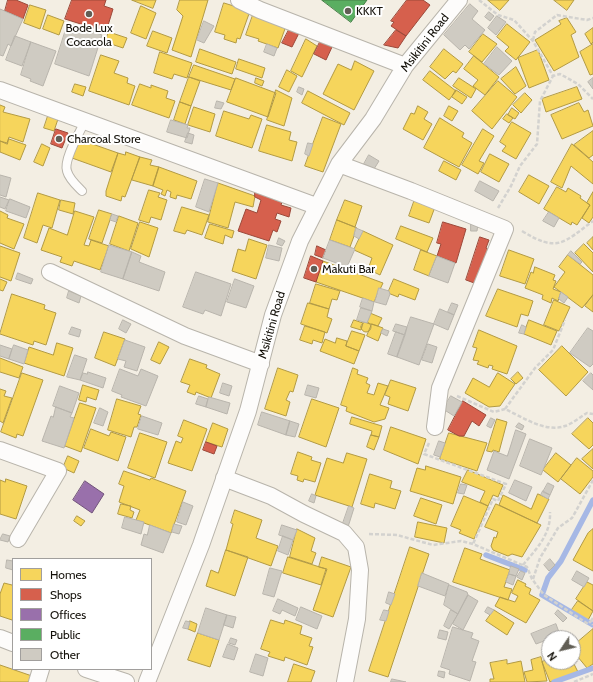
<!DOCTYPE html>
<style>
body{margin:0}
#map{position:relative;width:593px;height:682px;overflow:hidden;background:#f3eee3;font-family:Cabin,sans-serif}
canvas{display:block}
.legend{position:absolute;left:12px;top:558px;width:140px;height:112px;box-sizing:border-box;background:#fff;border:1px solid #a19f9d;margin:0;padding:5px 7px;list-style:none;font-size:12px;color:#131009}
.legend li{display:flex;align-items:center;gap:8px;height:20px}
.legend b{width:20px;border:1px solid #a19f9d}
.north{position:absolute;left:541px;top:630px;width:40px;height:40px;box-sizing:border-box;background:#fff;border:1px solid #a19f9d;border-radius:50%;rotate:235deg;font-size:11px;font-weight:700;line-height:16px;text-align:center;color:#131009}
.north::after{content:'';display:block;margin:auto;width:14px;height:18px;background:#615e55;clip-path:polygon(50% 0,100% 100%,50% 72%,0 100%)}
</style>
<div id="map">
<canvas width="593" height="682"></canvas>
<ul class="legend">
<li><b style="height:11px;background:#f6d55c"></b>Homes</li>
<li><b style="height:11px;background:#d6604d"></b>Shops</li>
<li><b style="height:11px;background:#9970ab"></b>Offices</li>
<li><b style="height:11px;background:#5aae61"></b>Public</li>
<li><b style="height:11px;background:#cfcbc2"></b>Other</li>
</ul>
<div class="north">N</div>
</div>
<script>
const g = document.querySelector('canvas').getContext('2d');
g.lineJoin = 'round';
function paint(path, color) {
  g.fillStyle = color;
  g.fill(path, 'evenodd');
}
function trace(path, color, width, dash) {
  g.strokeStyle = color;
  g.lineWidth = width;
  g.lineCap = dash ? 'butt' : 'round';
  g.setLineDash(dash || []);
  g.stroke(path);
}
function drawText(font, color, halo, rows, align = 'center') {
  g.font = font + ' Cabin,sans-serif';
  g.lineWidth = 4;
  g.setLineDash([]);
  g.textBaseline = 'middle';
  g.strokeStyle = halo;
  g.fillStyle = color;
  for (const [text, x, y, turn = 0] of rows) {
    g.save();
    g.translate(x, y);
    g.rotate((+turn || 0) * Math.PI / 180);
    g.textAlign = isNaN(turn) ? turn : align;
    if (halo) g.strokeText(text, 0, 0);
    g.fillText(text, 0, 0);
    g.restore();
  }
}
const homes = new Path2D(`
 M 132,0 L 156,0 L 153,8 Z
 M 180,0 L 208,0 L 191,57 L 172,50 L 183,16 L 177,10 Z
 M 488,0 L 509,0 L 500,10 Z
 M 554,0 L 574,0 L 567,10 Z
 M 224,3 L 250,11 L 240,39 L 237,38 L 236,43 L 224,39 L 225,35 L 215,32 Z
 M 30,5 L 46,10 L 40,29 L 24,23 Z
 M 141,6 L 156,13 L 146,39 L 131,33 Z
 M 48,15 L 64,21 L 59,35 L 43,29 Z
 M 253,15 L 286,26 L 278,48 L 258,41 L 259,39 L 246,35 Z
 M 567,18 L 576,32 L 571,35 L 579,57 L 554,71 L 535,40 L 561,24 L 559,21 Z
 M 507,24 L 530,42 L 516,60 L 505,51 L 509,47 L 497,37 Z
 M 593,28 L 593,42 L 591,44 L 585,34 Z
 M 153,31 L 172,38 L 167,53 L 147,46 Z
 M 109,32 L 127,38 L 123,48 L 105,42 Z
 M 483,34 L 497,44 L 482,62 L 469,52 Z
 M 306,39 L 317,46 L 302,77 L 291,71 Z
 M 593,44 L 593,74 L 590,75 L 580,52 Z
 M 200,49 L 236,62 L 232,74 L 196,62 Z
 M 444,49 L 463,64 L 456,73 L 453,71 L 445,79 L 430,67 Z
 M 538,50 L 549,80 L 529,88 L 518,58 Z
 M 160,52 L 192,63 L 187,78 L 174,74 L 172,79 L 154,73 Z
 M 101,55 L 119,61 L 114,73 L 128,78 L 127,83 L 135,86 L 129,105 L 89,91 Z
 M 474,56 L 499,77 L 485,95 L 473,86 L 478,80 L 464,69 Z
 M 239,59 L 265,68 L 262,78 L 236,69 Z
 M 355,61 L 374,71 L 354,110 L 323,94 L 338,64 L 351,70 Z
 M 194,65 L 235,79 L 231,90 L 189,77 Z
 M 516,67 L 526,86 L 515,94 L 501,79 Z
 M 287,70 L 297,76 L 289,92 L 279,87 Z
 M 430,71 L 456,91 L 449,100 L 423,80 Z
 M 189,77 L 200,81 L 191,106 L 180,102 Z
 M 236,78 L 276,93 L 268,117 L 227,102 Z
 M 256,78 L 264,81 L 262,86 L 255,83 Z
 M 459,78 L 476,89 L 471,98 L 453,86 Z
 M 498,81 L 517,97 L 492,129 L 472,111 Z
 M 75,84 L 86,87 L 83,96 L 72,92 Z
 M 140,84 L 151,88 L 151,85 L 168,91 L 166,98 L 175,101 L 169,118 L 132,105 Z
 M 577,87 L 582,99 L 546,112 L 542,99 Z
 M 276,90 L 292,98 L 284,126 L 267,120 Z
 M 456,90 L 467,97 L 462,104 L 452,97 Z
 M 308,91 L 350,113 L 344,125 L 302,103 Z
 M 525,93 L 532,100 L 521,113 L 513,105 Z
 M 180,102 L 191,106 L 185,124 L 174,120 Z
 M 579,103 L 584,112 L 588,110 L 593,126 L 562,139 L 551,115 Z
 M 0,105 L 5,107 L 3,112 L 30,119 L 23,142 L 9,137 L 7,143 L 0,141 Z
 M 418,106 L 428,112 L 424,119 L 432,124 L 423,140 L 403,129 L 411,113 L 414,114 Z
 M 449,106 L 458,111 L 452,121 L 444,116 Z
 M 194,107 L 215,114 L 210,132 L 188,125 Z
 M 512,108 L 519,113 L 515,119 L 508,115 Z
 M 224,111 L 249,119 L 251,115 L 262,119 L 252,148 L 216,136 Z
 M 507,114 L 513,118 L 509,123 L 503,119 Z
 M 48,116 L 58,119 L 54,131 L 44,128 Z
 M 323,117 L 341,124 L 323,172 L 305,166 Z
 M 440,118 L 464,133 L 462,137 L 472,143 L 459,167 L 424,148 Z
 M 512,122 L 531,133 L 516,159 L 502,151 L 506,146 L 500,142 Z
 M 267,125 L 291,132 L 289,140 L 297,142 L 292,161 L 259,151 Z
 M 483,129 L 494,136 L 479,161 L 484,163 L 478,174 L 462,165 Z
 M 593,131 L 593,155 L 589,158 L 574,145 Z
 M 9,139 L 26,145 L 20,160 L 0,152 L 0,141 L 7,144 Z
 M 78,139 L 118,153 L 111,172 L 72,158 Z
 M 42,144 L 50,148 L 43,166 L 34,162 Z
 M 572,144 L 593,162 L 593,184 L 571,166 L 562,188 L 551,182 Z
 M 126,152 L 140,157 L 125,197 L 122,196 L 121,201 L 106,196 L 106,191 L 118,153 L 125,155 Z
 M 490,154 L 509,164 L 499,182 L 481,172 Z
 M 140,157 L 152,160 L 150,165 L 159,167 L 153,186 L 132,180 Z
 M 444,161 L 461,170 L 456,180 L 439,171 Z
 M 159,167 L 197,181 L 191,199 L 177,195 L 176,199 L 170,197 L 171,192 L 167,190 L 165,196 L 161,194 L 163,190 L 153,186 Z
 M 529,175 L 549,186 L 539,204 L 519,192 Z
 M 218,183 L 255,196 L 253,207 L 235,202 L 228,228 L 208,222 Z
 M 557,187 L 566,192 L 568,188 L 581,196 L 580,198 L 590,205 L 577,225 L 572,222 L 571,225 L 544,209 Z
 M 149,190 L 160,193 L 158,197 L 167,200 L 161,220 L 151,217 L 149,223 L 139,220 Z
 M 593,192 L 593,217 L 589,223 L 582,218 L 590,205 L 587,203 Z
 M 38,193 L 60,200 L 52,228 L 43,225 L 37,243 L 24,238 Z
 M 415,199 L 435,207 L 429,223 L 409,216 Z
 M 61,200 L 75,203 L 73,214 L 59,210 Z
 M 345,200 L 362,206 L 355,227 L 337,220 Z
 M 182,207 L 209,215 L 202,235 L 187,230 L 185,234 L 174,231 Z
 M 99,210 L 112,214 L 102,243 L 89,239 Z
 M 0,211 L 8,215 L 7,218 L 24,224 L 14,249 L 0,243 Z
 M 75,211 L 94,217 L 84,245 L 89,246 L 91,240 L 109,246 L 100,270 L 74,261 L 72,266 L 60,262 L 62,257 L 41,250 L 49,228 L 67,235 Z
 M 119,216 L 138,223 L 129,251 L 110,244 Z
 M 337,220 L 357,228 L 350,247 L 330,240 Z
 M 140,222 L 158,228 L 149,257 L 131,249 Z
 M 210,224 L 234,231 L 232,238 L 225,235 L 223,244 L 205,238 Z
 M 401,226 L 433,238 L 427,252 L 396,239 Z
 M 363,231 L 393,245 L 380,275 L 368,269 L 372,258 L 354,250 Z
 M 593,237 L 593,250 L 587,243 Z
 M 249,239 L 267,245 L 256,279 L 232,271 L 238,249 L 245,251 Z
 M 584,244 L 593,253 L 593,272 L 575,253 Z
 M 0,246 L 20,253 L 11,281 L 0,277 Z
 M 421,250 L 437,256 L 429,276 L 414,270 Z
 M 509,250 L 534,259 L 525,284 L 500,276 Z
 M 568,255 L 593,275 L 593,295 L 582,308 L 554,287 L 565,272 L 559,267 Z
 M 323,261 L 383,283 L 374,302 L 316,282 Z
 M 535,267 L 555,275 L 553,280 L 556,281 L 553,289 L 561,292 L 558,301 L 552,298 L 551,303 L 542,299 L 543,295 L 525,288 L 531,272 L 533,273 Z
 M 0,279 L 7,282 L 3,291 L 0,290 Z
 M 394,279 L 419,289 L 415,300 L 399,294 L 398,297 L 388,293 Z
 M 316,284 L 340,291 L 337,300 L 332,299 L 329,309 L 310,303 Z
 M 498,289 L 533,301 L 528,316 L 521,314 L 517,327 L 486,316 Z
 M 12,294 L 45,305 L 44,309 L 56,313 L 46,345 L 34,341 L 33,345 L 0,334 Z
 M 593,295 L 593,312 L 585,306 Z
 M 554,300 L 570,307 L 559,331 L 544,325 Z
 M 308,303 L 329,309 L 327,317 L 332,319 L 327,333 L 301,324 Z
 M 370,313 L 382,318 L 378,326 L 367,323 Z
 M 354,320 L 363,323 L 361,330 L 351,327 Z
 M 529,320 L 557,331 L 551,345 L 524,334 Z
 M361 327a5 5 0 1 1 10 0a5 5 0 1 1-10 0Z
 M 372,324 L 383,328 L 378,341 L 367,336 Z
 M 305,326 L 325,332 L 322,343 L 313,340 L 312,344 L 300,340 Z
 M 479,330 L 517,346 L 507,374 L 492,369 L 493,366 L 489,365 L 488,368 L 477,364 L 479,361 L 473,360 L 477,348 L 473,347 Z
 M 352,331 L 365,335 L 359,351 L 346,346 Z
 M 104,332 L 125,339 L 115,366 L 95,358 Z
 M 337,338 L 347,341 L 346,346 L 359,351 L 354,364 L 320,351 L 325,339 L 335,343 Z
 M 159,342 L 169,347 L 160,364 L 151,360 Z
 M 57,343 L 73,348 L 64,376 L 24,363 L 29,347 L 53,355 Z
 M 562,346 L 588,372 L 566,396 L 539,370 Z
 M 0,358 L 23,367 L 19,378 L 0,372 Z
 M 190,359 L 207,365 L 206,368 L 220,374 L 211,398 L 196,392 L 195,395 L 187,392 L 190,385 L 181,382 Z
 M 278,368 L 298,375 L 293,392 L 290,391 L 286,400 L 290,402 L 286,416 L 265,409 Z
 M 353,368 L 358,370 L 357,374 L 368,378 L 366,383 L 370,385 L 367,393 L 374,395 L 378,383 L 388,386 L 380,405 L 389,408 L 385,419 L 374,422 L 346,411 L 347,407 L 341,405 Z
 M 518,372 L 523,378 L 516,384 L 511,379 Z
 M 22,373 L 43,380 L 23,436 L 17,434 L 16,438 L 1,432 Z
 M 498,373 L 515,384 L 500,406 L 489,407 L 465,393 L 473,378 L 489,387 Z
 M 391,380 L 416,388 L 408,411 L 388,404 L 390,397 L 385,395 Z
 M 83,385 L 99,390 L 96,400 L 87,397 L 86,402 L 79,400 Z
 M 0,389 L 6,391 L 4,396 L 12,398 L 3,423 L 0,421 Z
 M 117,399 L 141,406 L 138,414 L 141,415 L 137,427 L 134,427 L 131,437 L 108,430 Z
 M 312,399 L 339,408 L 326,447 L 299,437 Z
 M 80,403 L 96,408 L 81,452 L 65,446 Z
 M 352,417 L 382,426 L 379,437 L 371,435 L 372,431 L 350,424 Z
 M 588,418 L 593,423 L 593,445 L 589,449 L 572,434 Z
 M 497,419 L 507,422 L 499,452 L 493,450 L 492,452 L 487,451 Z
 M 184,420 L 207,429 L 192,471 L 168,463 L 176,441 L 181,443 L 183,438 L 178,436 Z
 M 213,423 L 228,429 L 222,447 L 206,442 Z
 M 391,427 L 426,439 L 418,464 L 384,450 Z
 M 91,429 L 109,436 L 111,432 L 126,437 L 118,461 L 84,448 Z
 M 140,433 L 167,442 L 155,478 L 128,468 Z
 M 449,433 L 487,443 L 477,471 L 440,459 Z
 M 371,435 L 379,437 L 374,450 L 367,447 Z
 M 593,449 L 593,469 L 582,459 Z
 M 298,452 L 312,457 L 311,460 L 321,463 L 315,482 L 304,479 L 303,482 L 297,480 L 298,476 L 291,474 Z
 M 347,453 L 367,459 L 352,507 L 315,495 L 327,458 L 343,463 Z
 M 556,453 L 571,465 L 558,482 L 543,470 Z
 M 68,456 L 79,461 L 74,473 L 63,468 Z
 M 577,458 L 593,471 L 593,477 L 580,494 L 561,479 Z
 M 426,466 L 461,477 L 453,504 L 410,491 L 417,468 L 425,470 Z
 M 468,470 L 503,485 L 498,497 L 493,495 L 488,506 L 480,502 L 485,491 L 462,482 Z
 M 124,471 L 150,480 L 151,478 L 186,491 L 171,533 L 136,520 L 140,510 L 119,502 L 124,486 L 119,484 Z
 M 370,474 L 392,481 L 390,488 L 401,491 L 395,509 L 375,503 L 374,508 L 361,504 Z
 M 6,479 L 27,486 L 16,519 L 0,514 L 0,480 L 5,482 Z
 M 538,494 L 549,499 L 537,523 L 499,505 L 503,495 L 531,509 Z
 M 464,496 L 488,506 L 474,539 L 459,533 L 461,530 L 451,526 Z
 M 421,498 L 442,505 L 436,524 L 414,516 Z
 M 121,504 L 131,506 L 130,510 L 134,512 L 132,518 L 118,514 Z
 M 496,504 L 541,525 L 522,557 L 512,554 L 508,556 L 493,550 L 491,546 L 494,537 L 496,538 L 498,532 L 485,527 Z
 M 235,510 L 262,520 L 256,538 L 278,546 L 271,566 L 226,550 L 233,524 L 231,523 Z
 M 77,516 L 85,521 L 81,526 L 74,521 Z
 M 418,522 L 447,528 L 444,543 L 415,537 Z
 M 297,529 L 315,538 L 311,551 L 316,553 L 312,564 L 290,557 Z
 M 593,529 L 593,571 L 573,560 L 588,533 Z
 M 410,547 L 429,554 L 388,677 L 369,671 Z
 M 465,548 L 482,554 L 480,559 L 510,570 L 504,587 L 512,589 L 508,600 L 453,582 Z
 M 226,550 L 248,557 L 235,596 L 206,586 L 211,570 L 218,573 Z
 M 288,557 L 326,569 L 321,585 L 283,573 Z
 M 322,557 L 351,567 L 333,617 L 313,610 L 327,569 L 319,567 Z
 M 518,580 L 526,584 L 525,586 L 531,589 L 529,594 L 540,600 L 526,623 L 495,606 L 500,597 L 515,602 L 518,596 L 512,593 Z
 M 13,582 L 13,618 L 12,620 L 0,616 L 0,594 L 4,583 L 12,585 Z
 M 587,582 L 593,585 L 593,611 L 576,599 Z
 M 578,601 L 593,611 L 587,622 L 571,611 Z
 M 494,610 L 514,623 L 507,635 L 486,621 Z
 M 271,620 L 284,624 L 285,620 L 302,626 L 300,634 L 312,638 L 309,646 L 313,647 L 307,665 L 285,657 L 284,661 L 268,656 L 270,652 L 261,649 Z
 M 190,621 L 197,624 L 195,632 L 188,629 Z
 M 593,629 L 593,664 L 587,668 L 573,651 L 573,646 Z
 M 198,633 L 219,640 L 210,667 L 188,660 Z
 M 541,657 L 547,681 L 527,682 L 524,672 L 533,670 L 531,660 Z
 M 549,659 L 549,662 L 573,662 L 578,672 L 550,682 L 542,662 Z
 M 507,660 L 507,664 L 521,661 L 525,682 L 490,682 L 490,679 L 494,679 L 490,663 Z
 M 294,664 L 315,671 L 311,682 L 288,682 Z
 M 0,665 L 32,676 L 30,682 L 0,682 Z`);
paint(homes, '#f6d55c');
trace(homes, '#b29a43', 1);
const shops = new Path2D(`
 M 8,0 L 16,0 L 28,5 L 23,19 L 5,11 Z
 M 72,0 L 106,0 L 104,6 L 113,9 L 106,32 L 65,19 Z
 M 407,0 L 423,0 L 430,5 L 406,36 L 391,26 L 394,22 L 391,21 Z
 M 291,26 L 300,31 L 292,47 L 282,43 Z
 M 396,30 L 406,36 L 398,48 L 384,45 Z
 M 320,42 L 332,47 L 326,60 L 314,54 Z
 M 56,129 L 68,133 L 62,148 L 51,144 Z
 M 255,191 L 266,194 L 265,196 L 282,202 L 281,205 L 291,208 L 289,217 L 277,213 L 275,219 L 281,221 L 277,232 L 273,230 L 269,241 L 238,231 L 246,209 L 257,213 L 261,200 L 255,197 Z
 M 443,222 L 466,229 L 456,263 L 437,256 L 441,244 L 437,243 Z
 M 480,237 L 489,240 L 486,248 L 489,250 L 477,284 L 466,280 Z
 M 317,246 L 326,250 L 323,258 L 315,255 Z
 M 311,256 L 323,261 L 316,282 L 304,278 Z
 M 463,401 L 486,415 L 479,426 L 472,421 L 464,436 L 459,436 L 448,430 Z
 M 206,442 L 217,446 L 214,454 L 203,450 Z`);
paint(shops, '#d6604d');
trace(shops, '#9c4839', 1);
const offices = new Path2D(`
 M 85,481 L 104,494 L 92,513 L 73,500 Z`);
paint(offices, '#9970ab');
trace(offices, '#71537a', 1);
const public = new Path2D(`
 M 322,0 L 367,0 L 351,22 Z`);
paint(public, '#5aae61');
trace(public, '#457f47', 1);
trace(new Path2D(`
 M 593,500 L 561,561 L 548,578 L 542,595 L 593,625
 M 486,555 L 525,570
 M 554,682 L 593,668`), '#a6b8e5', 5.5);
const building = new Path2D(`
 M 470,4 L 478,11 L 472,19 L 485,30 L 469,49 L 465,45 L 460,50 L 444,35 Z
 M 0,9 L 23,19 L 11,46 L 8,44 L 3,56 L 0,55 Z
 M 489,12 L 494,16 L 490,21 L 485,17 Z
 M 497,16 L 506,22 L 496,35 L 488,28 Z
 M 204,21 L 214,26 L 204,43 L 197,40 Z
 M 68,23 L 102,35 L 89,76 L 55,64 Z
 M 15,36 L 31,42 L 22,66 L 6,60 Z
 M 31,42 L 56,51 L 43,86 L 30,81 L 31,79 L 21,75 Z
 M 267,44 L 277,48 L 274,56 L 264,52 Z
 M 497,47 L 512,61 L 499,75 L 484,64 Z
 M 593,78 L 593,89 L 588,82 Z
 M 299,87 L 304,89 L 302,95 L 297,92 Z
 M 217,101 L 224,103 L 221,109 L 215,108 Z
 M 171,120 L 188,125 L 187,128 L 190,128 L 187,138 L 167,132 Z
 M 188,133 L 194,135 L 192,144 L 185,142 Z
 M 308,143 L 313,144 L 309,156 L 305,154 Z
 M 369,155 L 379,161 L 374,169 L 364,164 Z
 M 0,175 L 11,178 L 6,197 L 0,195 Z
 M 205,179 L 218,183 L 209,212 L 196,207 Z
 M 480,181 L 499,191 L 493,201 L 475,191 Z
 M 0,197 L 9,200 L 5,209 L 0,207 Z
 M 10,199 L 30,207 L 26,218 L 6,211 Z
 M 549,212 L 559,218 L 554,227 L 543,221 Z
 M 112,214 L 118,216 L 116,222 L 110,220 Z
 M 471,224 L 478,224 L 477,231 L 471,231 Z
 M 356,228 L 363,231 L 359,239 L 354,236 Z
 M 279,238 L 285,241 L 282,246 L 277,244 Z
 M 330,240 L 355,249 L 347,267 L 323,258 Z
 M 109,245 L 132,252 L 123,279 L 101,272 Z
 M 269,245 L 282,248 L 279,261 L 266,258 Z
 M 571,251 L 582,262 L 580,264 L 568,255 Z
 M 132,252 L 141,256 L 139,262 L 165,272 L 159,291 L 123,279 Z
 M 437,256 L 455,263 L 448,283 L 429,276 Z
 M 196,272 L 231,284 L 221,316 L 205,310 L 203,314 L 183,307 Z
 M 18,273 L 33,279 L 31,284 L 16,279 Z
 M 235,279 L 254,286 L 246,308 L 227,302 Z
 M 379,288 L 389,291 L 390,294 L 386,305 L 375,302 Z
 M 69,291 L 81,296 L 79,303 L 67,298 Z
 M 561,292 L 568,297 L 564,303 L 559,299 Z
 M 363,298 L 374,302 L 372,311 L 360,307 Z
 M 452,303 L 458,305 L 454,315 L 448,312 Z
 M 361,308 L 372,311 L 367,323 L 357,320 Z
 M 440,309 L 454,315 L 448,330 L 434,324 Z
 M 411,317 L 434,324 L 419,365 L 397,357 Z
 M 123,320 L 131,324 L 126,333 L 119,329 Z
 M 396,324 L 407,327 L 405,335 L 393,331 Z
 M 522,325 L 526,327 L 524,334 L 519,333 Z
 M 72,327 L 81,330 L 79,337 L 69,334 Z
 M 588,328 L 593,331 L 593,364 L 590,367 L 570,353 Z
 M 383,329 L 389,331 L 387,336 L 381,333 Z
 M 396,332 L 405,335 L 397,357 L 388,354 Z
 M 125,340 L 145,347 L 137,371 L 124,367 L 126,361 L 118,359 Z
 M 428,344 L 437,347 L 432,363 L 422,360 Z
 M 0,345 L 12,349 L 9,359 L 0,356 Z
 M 14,345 L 28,350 L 24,364 L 9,359 Z
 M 75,355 L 87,359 L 80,380 L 67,377 Z
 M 120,369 L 138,376 L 141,369 L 158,376 L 146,406 L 121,397 L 122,395 L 112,391 Z
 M 88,372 L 106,378 L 103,388 L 80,380 L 83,373 L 87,374 Z
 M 591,373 L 593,375 L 593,390 L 583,381 Z
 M 223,383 L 232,386 L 229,396 L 220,393 Z
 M 308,385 L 319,388 L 316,398 L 305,395 Z
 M 60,386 L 79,393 L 72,413 L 53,406 Z
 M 199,396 L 208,399 L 206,407 L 196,404 Z
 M 451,396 L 462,402 L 454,416 L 443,409 Z
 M 209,397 L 230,403 L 227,414 L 206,407 Z
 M 56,407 L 72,413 L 70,417 L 74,418 L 64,448 L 42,441 L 51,416 L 53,417 Z
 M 100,408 L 108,412 L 103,426 L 94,423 Z
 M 262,412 L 290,421 L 286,435 L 258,425 Z
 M 142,416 L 162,423 L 158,435 L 138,429 Z
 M 491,418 L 495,420 L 491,428 L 487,426 Z
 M 290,421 L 299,424 L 295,437 L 286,435 Z
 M 519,423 L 524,426 L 522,430 L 516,427 Z
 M 516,430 L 526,434 L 509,479 L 487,470 L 494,451 L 507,456 Z
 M 530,439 L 552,448 L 541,475 L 520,466 Z
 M 439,441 L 445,443 L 440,457 L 434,455 Z
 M 515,480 L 532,487 L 526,501 L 509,493 Z
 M 548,483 L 554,486 L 550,495 L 543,492 Z
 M 461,484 L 467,485 L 464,494 L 458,493 Z
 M 543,491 L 550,495 L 548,499 L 541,495 Z
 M 312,494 L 316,496 L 314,503 L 309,501 Z
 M 183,502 L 193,506 L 186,525 L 177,522 Z
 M 349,506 L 354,508 L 348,527 L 342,526 Z
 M 125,517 L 144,522 L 141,534 L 122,528 Z
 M 174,524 L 182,526 L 179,534 L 172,532 Z
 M 150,525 L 171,533 L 163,553 L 141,545 L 144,534 L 147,535 Z
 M 282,525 L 297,530 L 293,540 L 279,535 Z
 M 3,534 L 10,536 L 8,542 L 0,540 Z
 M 283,536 L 293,540 L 288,555 L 278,551 Z
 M 550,559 L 555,565 L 549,571 L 544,565 Z
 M 7,560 L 13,561 L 13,570 L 6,568 Z
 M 511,566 L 519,569 L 516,576 L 509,574 Z
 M 270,568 L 282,571 L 274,597 L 263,594 Z
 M 521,571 L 525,573 L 522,580 L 517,577 Z
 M 577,571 L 589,578 L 584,587 L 572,580 Z
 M 422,573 L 449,584 L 445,596 L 418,586 Z
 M 509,574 L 516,576 L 513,585 L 506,582 Z
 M 449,585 L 467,592 L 468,595 L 458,614 L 444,605 Z
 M 389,592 L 395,594 L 391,605 L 386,603 Z
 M 468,595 L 478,601 L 463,630 L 453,624 Z
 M 278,599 L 298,608 L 295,616 L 282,610 L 280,614 L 273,611 Z
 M 301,607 L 322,616 L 317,629 L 296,620 Z
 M 488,607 L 494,610 L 490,615 L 485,612 Z
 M 206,608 L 227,615 L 219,640 L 198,633 Z
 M 384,610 L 389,611 L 386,621 L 380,620 Z
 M 451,610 L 458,614 L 449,629 L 444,626 Z
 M 558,610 L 567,618 L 563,622 L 555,614 Z
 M 227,615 L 236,617 L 233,628 L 224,625 Z
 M 186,621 L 190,622 L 188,629 L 183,628 Z
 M 556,624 L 560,635 L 536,644 L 531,634 Z
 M 453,627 L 473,633 L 471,638 L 479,641 L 472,661 L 476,662 L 470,681 L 449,674 L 450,670 L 441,667 Z
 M 440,630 L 448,632 L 446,640 L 438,638 Z
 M 231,638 L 237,640 L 235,645 L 229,643 Z
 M 228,644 L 238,648 L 234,660 L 223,657 Z
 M 256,654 L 268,658 L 263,676 L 250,672 Z
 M 439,671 L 445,672 L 444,678 L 438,676 Z
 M 392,679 L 406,682 L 391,682 Z`);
paint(building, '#cfcbc2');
trace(building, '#b8b4ac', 1);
const service = new Path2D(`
 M 82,191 C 77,186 69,179 67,171 C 63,160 80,132 85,121`);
const minor = new Path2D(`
 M 239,0 L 260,10 L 405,66
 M 0,90 L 316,206
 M 339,164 L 411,191 L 505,229 L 440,388 L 435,427
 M 50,272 L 185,336 L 261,364
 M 0,450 L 58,471 L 18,539
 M 224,478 L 271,496 L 304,514 L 344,533 L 356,547 L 360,570 L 357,619 L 345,682
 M 0,638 L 13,643
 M 86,669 L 126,682
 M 37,682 L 41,669
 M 147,682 L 201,545 L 248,411 L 273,315 L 300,241 L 339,164 L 373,119 L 405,66 L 459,0`);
trace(service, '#b8b4ab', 10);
trace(minor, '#b8b4ab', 18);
trace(new Path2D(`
 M 479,0 L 498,15 L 514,20 L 533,41 L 553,76 L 560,74 L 578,84 L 593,99
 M 533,40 L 535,32 L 557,15 L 587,20 L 593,18
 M 498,208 L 511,186 L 520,166 L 537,144 L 540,101 L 553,76
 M 522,231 C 558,253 563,243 593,221
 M 457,396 L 494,412 L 505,409 C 522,417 546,433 565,426 C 572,424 580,417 587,413 L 593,414
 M 505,409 L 535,368 L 553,350 L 565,320
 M 429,443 L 424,454 L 506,484 L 498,501 L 493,499 L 473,544
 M 369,534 L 397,535 L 433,545 L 461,541 L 473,544 L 527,567 L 532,579 L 544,595 L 588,624 L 591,621 L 593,625
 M 523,565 C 536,549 551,535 550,512
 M 533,579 L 540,558 L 558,528 L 572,518 L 593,480
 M 591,621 L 593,618
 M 574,682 L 593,674`), '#d3d2cf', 2.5, [4, 2]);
trace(service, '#fdfcfb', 8);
trace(minor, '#fdfcfb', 16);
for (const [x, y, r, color] of [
 [348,11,4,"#615e55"],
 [89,14,4,"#615e55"],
 [59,139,4,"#615e55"],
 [314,269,4,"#615e55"]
]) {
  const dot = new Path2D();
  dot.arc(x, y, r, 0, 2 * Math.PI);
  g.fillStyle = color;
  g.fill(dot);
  trace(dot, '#fff', 1.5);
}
drawText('12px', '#131009', '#fff', [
 ["KKKT",356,11],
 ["Bode Lux",89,28,"center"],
 ["Cocacola",89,42,"center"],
 ["Charcoal Store",67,139],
 ["Makuti Bar",322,269]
], 'left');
drawText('12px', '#131009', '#fff', [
 ["Msikitini Road",425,43,-52],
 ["Msikitini Road",272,325,-74]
]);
</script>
